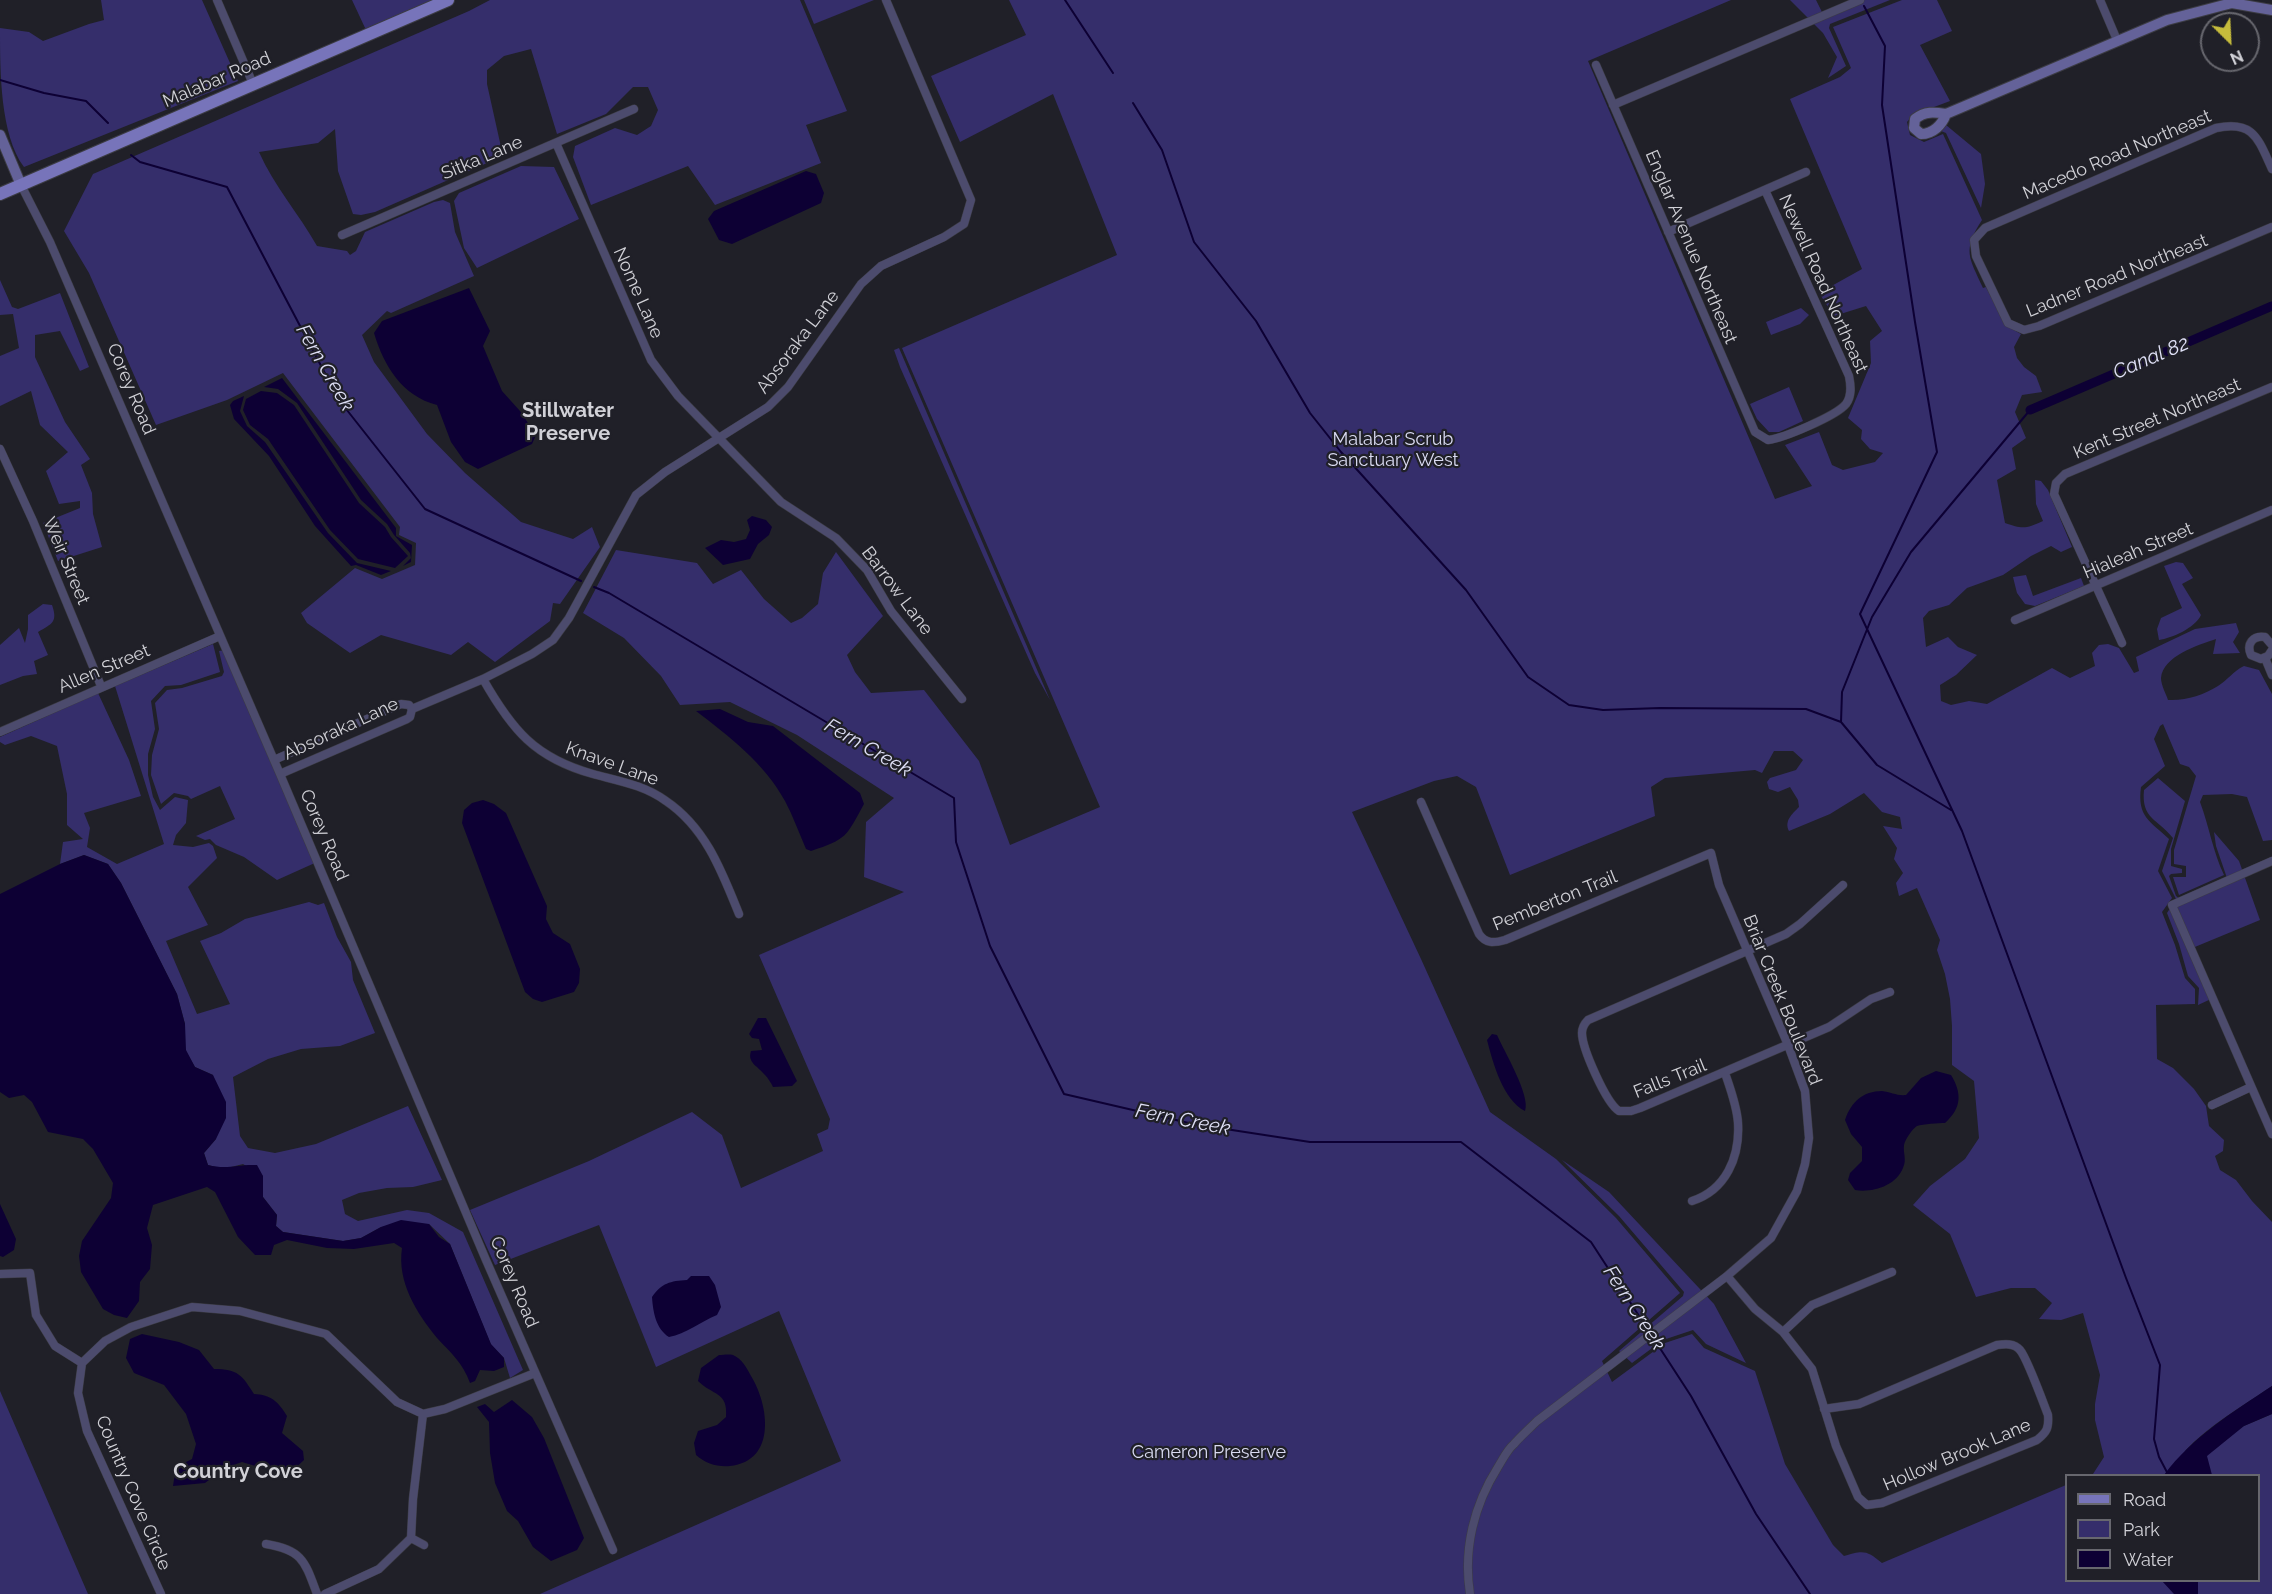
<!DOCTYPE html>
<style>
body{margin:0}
#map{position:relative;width:2272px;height:1594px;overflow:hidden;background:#202028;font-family:Raleway,sans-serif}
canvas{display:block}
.legend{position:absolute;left:2065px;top:1474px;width:195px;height:108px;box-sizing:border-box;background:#202028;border:2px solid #67676e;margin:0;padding:8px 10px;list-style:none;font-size:18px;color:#d1d1d7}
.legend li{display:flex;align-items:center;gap:12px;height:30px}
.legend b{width:30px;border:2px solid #67676e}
.north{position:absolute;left:2200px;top:12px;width:60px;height:60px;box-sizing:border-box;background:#202028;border:2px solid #67676e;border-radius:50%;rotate:156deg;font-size:16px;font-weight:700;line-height:24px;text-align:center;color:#d1d1d7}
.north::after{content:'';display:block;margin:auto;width:21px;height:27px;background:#c6bc3c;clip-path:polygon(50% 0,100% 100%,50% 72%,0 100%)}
</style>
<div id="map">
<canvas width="2272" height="1594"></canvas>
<ul class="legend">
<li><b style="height:8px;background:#7774ba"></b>Road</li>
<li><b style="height:16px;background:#352e6b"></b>Park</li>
<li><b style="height:16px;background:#0d0034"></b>Water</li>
</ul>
<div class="north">N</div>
</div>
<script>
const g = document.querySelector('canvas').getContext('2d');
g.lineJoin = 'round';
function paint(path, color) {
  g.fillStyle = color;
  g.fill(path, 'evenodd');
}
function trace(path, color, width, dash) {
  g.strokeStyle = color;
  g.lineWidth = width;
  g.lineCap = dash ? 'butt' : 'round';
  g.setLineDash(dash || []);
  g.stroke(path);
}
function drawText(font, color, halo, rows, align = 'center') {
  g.font = font + ' Raleway,sans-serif';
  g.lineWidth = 4.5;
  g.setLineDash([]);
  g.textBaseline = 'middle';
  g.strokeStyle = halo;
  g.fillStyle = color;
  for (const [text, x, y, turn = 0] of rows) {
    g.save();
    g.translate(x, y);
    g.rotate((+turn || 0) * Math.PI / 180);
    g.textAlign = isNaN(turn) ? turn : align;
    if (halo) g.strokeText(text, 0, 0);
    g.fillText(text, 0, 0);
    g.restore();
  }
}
paint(new Path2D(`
 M 101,0 L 202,0 L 238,81 L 24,167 C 0,135 0,71 0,28 L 29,32 L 43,41 L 89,24 L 104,20 Z
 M 352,0 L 436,0 L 366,30 Z
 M 490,0 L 800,0 L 847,111 L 806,125 L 821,163 L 715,205 L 688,166 L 591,205 L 573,157 L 575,146 L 615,128 L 637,135 L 651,126 L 658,110 L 648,87 L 633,87 L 606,114 L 557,134 L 531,49 L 504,56 L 487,70 L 487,84 L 503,156 L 375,212 L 361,215 L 353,214 L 338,171 L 335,129 L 318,143 L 259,152 C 274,186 299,214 317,246 L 347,251 L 350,255 L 356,251 L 365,232 L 434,202 L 443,200 L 450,203 L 455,232 L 474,276 L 391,313 L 387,311 L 362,335 L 374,362 L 427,434 L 465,473 L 521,522 L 573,539 L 592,527 L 600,547 L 560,604 L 553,603 L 550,621 L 495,662 L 468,642 L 451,655 L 381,635 L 350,653 L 307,623 L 301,613 L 355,568 L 382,579 L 415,565 L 416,543 L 399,535 L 400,527 L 283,373 L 227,400 L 156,425 L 89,273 L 64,231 L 93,174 L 469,11 Z
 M 804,0 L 874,0 L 814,24 Z
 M 1009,0 L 1731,0 L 1588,61 L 1775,499 L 1812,486 L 1785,445 L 1819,432 L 1832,465 L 1843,470 L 1875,462 L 1883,453 L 1870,449 L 1861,439 L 1862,430 L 1848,418 L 1871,363 L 1870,341 L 1882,331 L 1866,306 L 1834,316 L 1819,293 L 1862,269 L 1790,99 L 1840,77 L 1851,68 L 1833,27 L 1902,0 L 1937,0 L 1952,31 L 1920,45 L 1950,101 L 1913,115 L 1907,122 L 1910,135 L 1924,142 L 1943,134 L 1982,220 C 1962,251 1969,257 1983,288 L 1986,287 L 2007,326 L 2021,334 L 2014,347 L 2017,358 L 2024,367 L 2036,376 L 2042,392 L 2022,395 L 2015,412 L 2026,438 L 2012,448 L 2016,469 L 1997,480 L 2005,523 C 2022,529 2026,529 2043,521 L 2036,504 L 2035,480 L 2041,481 L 2048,490 L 2072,547 L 2061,552 L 2051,546 L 2031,556 L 2003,575 L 1967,588 L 1949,605 L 1929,611 L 1923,618 L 1926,647 L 1948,637 L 1958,647 L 1977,655 L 1956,675 L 1940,685 L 1941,701 L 1951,705 L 1969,701 L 1987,704 L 2052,668 L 2070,678 L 2095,666 L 2092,653 L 2099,645 L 2108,644 L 2119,648 L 2134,673 L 2139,671 L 2136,657 L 2195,629 L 2236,623 L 2239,632 L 2233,642 L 2240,653 L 2213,654 L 2216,639 C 2198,645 2163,656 2161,678 C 2161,685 2166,694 2168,700 C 2186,701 2203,695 2218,686 C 2228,680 2233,671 2244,666 L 2259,670 L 2272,694 L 2272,840 L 2263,841 L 2247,797 L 2232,794 L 2203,795 L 2200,802 C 2209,826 2213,852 2224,875 L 2179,895 L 2173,877 L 2186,877 L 2186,866 L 2174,864 L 2174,850 L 2196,776 L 2189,767 L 2180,764 L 2163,724 L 2160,726 L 2154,739 L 2165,766 L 2141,787 C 2137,817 2150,821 2169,839 L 2158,871 L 2172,898 L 2162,912 L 2175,945 L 2185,978 L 2195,989 L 2195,1004 L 2156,1005 L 2157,1059 L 2173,1068 L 2194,1089 L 2206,1106 L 2209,1126 L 2224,1140 L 2223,1151 L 2215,1156 L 2220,1170 L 2236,1180 L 2252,1201 L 2272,1222 L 2272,1386 C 2243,1406 2209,1425 2185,1451 L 2272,1414 L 2272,1594 L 540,1594 L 841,1461 L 779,1311 L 656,1367 L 599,1225 L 495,1265 L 470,1210 L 589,1161 L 692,1112 L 722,1135 L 741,1188 L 823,1151 L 817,1134 L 828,1129 L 830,1119 L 759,955 L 904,892 L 864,877 L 866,822 L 894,798 L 797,735 L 730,702 L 680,705 L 661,676 L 624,638 L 583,613 L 616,550 L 697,563 L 713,584 L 741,570 L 764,599 L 791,623 L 802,618 L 818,604 L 823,573 L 836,552 L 883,616 L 847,655 L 855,672 L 871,693 L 924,690 L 979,761 L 1010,845 L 1100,807 L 902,348 L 1117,255 L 1053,94 L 960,142 L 931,76 L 1026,35 ZM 1774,751 L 1793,751 L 1803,760 L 1796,770 L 1770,778 L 1767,782 L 1769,789 L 1778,792 L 1790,787 L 1798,800 L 1799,807 C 1792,814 1784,821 1789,831 L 1830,814 L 1864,793 L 1882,812 L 1900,817 L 1902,829 L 1883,826 L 1897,848 L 1894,859 L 1903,873 L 1896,883 L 1899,896 L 1917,888 L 1940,940 L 1937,950 L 1945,974 L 1950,999 L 1952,1026 L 1952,1065 L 1974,1081 L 1979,1138 L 1965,1159 L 1930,1186 L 1913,1205 L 1950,1234 L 1976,1297 L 2011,1288 L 2035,1288 L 2052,1303 L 2039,1319 L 2061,1320 L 2083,1313 L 2100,1375 L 2095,1404 L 2095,1420 L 2104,1457 L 2093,1474 L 2089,1475 L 2258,1476 L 2258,1580 L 2066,1580 L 2066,1485 L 1882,1563 C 1867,1550 1863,1550 1844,1556 L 1833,1545 L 1785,1464 L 1755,1371 L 1704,1348 L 1692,1334 L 1665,1343 L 1612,1382 L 1602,1361 L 1680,1293 L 1616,1218 L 1556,1159 L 1490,1112 L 1421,959 L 1352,812 L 1434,781 L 1457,776 L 1476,787 L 1510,875 L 1655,816 L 1651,787 L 1665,778 L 1755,770 L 1762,773 Z
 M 1790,0 L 1816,0 L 1822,12 L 1858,0 L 1890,0 L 1830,24 L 1829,28 L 1846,66 L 1828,78 L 1837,57 L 1823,33 Z
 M 1946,125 L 1981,154 L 1985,184 L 1981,208 L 1946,133 L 1941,131 Z
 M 521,166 L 554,167 L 579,219 L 477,268 L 464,248 L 454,201 L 459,193 Z
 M 0,280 L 12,307 L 18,309 L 60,293 L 89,367 L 80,371 L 60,331 L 35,335 L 35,357 L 65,422 L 90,459 L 81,465 L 92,493 L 93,514 L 102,547 L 58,561 L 43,523 L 80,508 L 80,501 L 59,504 L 46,471 L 68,452 L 40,425 L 31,391 L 0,406 L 0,356 L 19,348 L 13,314 L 0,315 Z
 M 1801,308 L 1809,315 L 1800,324 L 1771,335 L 1766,322 Z
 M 899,348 L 1050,700 L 1035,673 L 900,367 L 894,350 Z
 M 1789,387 L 1803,421 L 1779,432 L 1769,432 L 1757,419 L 1750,404 Z
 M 2176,562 L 2183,563 L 2193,578 L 2182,584 L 2201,615 C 2195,628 2172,638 2159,640 L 2157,629 L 2161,618 L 2182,608 L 2164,566 Z
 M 2026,575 L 2033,596 L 2081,578 L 2084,586 L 2035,606 L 2025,604 L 2017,593 L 2013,577 Z
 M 43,604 L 52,605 C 58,622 52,624 38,632 L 48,655 L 34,661 L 37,674 L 23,676 L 0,685 L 0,645 L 19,628 L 25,643 L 28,629 L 28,615 Z
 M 213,644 L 220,672 L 181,685 L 165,686 L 151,701 L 155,729 L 148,754 L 148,775 L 153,797 L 160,810 L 175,797 L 188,800 L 186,823 L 176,835 L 173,845 L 193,847 L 209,843 L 213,846 L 217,858 L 188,887 L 208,925 L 166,941 L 197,1014 L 230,1004 L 200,941 L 221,933 L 245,919 L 309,902 L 318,905 L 324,903 L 337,937 L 351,962 L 353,980 L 375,1033 L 340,1046 L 301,1049 L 268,1059 L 233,1077 L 240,1136 L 248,1148 L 275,1153 L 316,1144 L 408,1106 L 442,1180 L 413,1187 L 387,1188 L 359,1193 L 342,1200 L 345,1214 L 358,1221 L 407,1210 L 429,1213 L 463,1232 L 523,1370 L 510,1378 L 504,1358 L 491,1345 L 450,1244 L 429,1224 L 381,1227 L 361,1238 L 343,1241 L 283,1232 L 276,1226 L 277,1215 L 263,1197 L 263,1176 L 243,1164 L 223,1169 L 208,1165 L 204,1153 L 216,1139 L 213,1075 L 195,1067 L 185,1050 L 185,1024 L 177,994 L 121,883 L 108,864 L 84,855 L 60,864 L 63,842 L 83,839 L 67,825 L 67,794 L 57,746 L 31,736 L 5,745 L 0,742 L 0,737 L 98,693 L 129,760 L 141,796 L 84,813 L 90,828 L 87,847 L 117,864 L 164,844 L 115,686 Z
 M 226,650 L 317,862 L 277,880 L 244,857 L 216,845 L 210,839 L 205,840 L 196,836 L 235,819 L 220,786 L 191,799 L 188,796 L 174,793 L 161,804 L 151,775 L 152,755 L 159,729 L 155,703 L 167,690 L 182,688 L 222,676 L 224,672 L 219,651 Z
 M 2158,778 L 2185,801 L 2171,849 L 2171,866 L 2182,869 L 2182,873 L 2171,874 L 2169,876 L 2176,896 L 2180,899 L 2227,878 L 2216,846 L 2214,832 L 2239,861 L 2260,920 L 2190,949 L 2211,999 L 2198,1005 L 2199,988 L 2188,976 L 2179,944 L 2167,913 L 2176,899 L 2162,871 L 2173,838 C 2158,819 2141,819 2144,790 Z
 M 1562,1160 L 1609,1192 L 1714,1304 L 1746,1363 L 1706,1344 L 1693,1330 L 1663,1340 L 1632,1363 L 1619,1351 L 1683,1296 L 1684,1292 L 1619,1216 Z
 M 0,1391 L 88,1594 L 0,1594 Z`), '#352e6b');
paint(new Path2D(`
 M 806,171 L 816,174 L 824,193 L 821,203 L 732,244 L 719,240 L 708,219 L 714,211 Z
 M 469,288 L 490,331 L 483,346 L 502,391 L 520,411 L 536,435 L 532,444 L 478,469 L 465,462 L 451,442 L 437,405 C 402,396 384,366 374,333 L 382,321 Z
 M 282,378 L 396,528 L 396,536 L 412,545 L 411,562 L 403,566 L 411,558 L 410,553 L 394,535 L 387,524 L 361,500 L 297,403 L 278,389 L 264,387 Z
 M 261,391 L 277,393 L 294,405 L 359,503 L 385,527 L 391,537 L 408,556 L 395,568 L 358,559 L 330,530 L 268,439 L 250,425 L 243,410 L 246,399 Z
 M 244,396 L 240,411 L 247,426 L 265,442 L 328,533 L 357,563 L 391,571 L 381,575 L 356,565 L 351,566 L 315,526 L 269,456 L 234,419 L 230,405 L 233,401 Z
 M 752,516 L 766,520 L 772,527 L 769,535 L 758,544 L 750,559 L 723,565 L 705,548 L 721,540 L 734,542 L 746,539 L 750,530 L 747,520 Z
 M 720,709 L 748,722 L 773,726 L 860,793 L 864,804 C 846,837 847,839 811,851 L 806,849 C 799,833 793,816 785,801 C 765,764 729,736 696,711 Z
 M 483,800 L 494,804 L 506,813 L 547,906 L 546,919 L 553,933 L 570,944 L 580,969 L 579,983 L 574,992 L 542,1002 L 533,999 L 525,992 L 462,823 L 464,810 L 472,803 Z
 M 84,855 L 108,864 L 121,883 L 177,994 L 185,1024 L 186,1050 L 195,1067 L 213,1075 L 226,1102 L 226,1118 L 216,1139 L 204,1153 L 208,1165 C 228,1170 237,1164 257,1165 L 263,1176 L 263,1197 L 277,1215 L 276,1226 L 283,1232 L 343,1241 L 361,1238 L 381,1227 L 401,1220 L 429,1224 L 439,1237 L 450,1244 L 491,1344 L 504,1358 L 504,1367 L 494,1371 L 480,1370 L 475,1381 L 470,1383 C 463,1363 451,1353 437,1338 C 416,1312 397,1282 402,1248 L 394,1243 L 354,1249 L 327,1248 L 287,1240 L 274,1245 L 271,1255 L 255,1255 L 238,1237 L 215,1192 L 207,1187 L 153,1205 L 147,1228 L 152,1245 L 150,1269 L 140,1282 L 139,1301 L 127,1318 L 114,1315 L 103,1309 L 81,1272 L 79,1256 L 82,1241 L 111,1198 L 113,1183 L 93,1149 L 83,1139 L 48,1132 L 32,1102 L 24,1095 L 9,1098 L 0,1092 L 0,894 L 60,864 Z
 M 758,1018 L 766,1018 L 797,1081 L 792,1086 L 773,1087 C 771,1083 768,1078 765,1075 C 758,1066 747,1063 751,1051 L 762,1050 L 759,1039 L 752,1038 L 749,1034 Z
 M 1492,1034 L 1497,1035 C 1504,1051 1531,1096 1525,1111 C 1503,1100 1493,1063 1487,1040 Z
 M 1936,1071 L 1951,1075 C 1962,1093 1962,1108 1945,1123 C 1939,1123 1923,1124 1917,1126 C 1912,1129 1905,1140 1904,1145 C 1903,1154 1907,1159 1903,1168 C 1896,1186 1872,1193 1855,1190 L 1848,1180 L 1850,1173 L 1862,1161 L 1862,1147 L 1851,1134 L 1845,1120 C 1851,1102 1863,1091 1882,1091 C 1891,1092 1897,1096 1906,1095 L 1921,1078 Z
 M 0,1204 L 16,1239 L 14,1250 L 3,1257 L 0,1256 Z
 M 691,1276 L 709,1276 L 715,1285 L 721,1307 L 717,1315 C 700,1322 686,1334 669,1337 C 656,1329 653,1312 652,1297 C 662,1283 670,1281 687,1280 Z
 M 142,1334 L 179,1342 L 199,1350 L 214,1369 C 238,1369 242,1375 254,1394 C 271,1395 278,1401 287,1416 L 282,1433 L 303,1451 L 304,1460 L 291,1472 L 275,1472 L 242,1462 L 225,1468 L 205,1483 L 173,1486 L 176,1467 L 192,1459 L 196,1444 L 186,1414 L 164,1385 L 134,1373 L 126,1358 L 130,1339 Z
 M 719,1355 C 723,1355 729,1354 733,1355 C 742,1359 747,1368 751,1376 C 769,1405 777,1461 730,1466 C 717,1467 706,1464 696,1455 L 694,1443 L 698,1431 L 717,1425 L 726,1417 C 728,1391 713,1396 698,1381 L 701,1368 Z
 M 2272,1386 L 2272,1414 L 2244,1426 L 2207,1456 L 2212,1475 L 2164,1475 C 2192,1437 2233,1412 2272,1386 Z
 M 512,1400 L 532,1417 L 544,1438 L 584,1538 L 577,1550 L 551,1561 L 533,1547 L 518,1521 L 507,1511 L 495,1483 L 490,1453 L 489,1422 L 477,1407 L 485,1404 L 494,1412 Z
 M 2162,1581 L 2198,1581 L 2198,1594 L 2174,1594 Z`), '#0d0034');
trace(new Path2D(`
 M 1065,0 L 1113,73
 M 1864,6 L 1885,46 L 1882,105 L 1915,322 L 1937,452 L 1860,614 L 1962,831 L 2126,1278 L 2160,1365 L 2154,1439 L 2159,1457 L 2169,1476
 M 0,80 L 44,93 L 86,101 L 108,123
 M 1133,103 L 1162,150 L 1194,242 L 1256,321 L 1310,413 L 1341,452 L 1466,590 L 1528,677 L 1569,705 L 1603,710 L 1660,708 L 1806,709 L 1841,722 L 1877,765 L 1951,810
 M 131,155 L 140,162 L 227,187 L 339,400 L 425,509 L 581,581
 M 594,587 L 609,593 L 954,798 L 956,842 L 990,946 L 1064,1094 L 1193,1124 L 1310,1142 L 1461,1142 L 1591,1242 L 1691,1396 L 1756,1514 L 1810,1594
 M 1841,722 L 1842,692 L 1872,617 L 1911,552 L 2030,410`), '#0d0034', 2);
trace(new Path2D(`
 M 2030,410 L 2272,306`), '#0d0034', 9);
const street = new Path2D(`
 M 217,0 L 253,84
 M 2100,0 L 2117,40
 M 1596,65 L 1755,432 L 1768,440 C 1784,438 1836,416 1846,404 C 1852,396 1851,386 1849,376 L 1765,190
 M 1613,105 L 1860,0
 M 556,143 L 651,360 L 678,396 L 781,502 L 836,538 L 867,570 L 891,611 L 962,699
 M 2272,169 C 2258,139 2254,120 2216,128 L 1985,228 L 1974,240 L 1976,256 L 2008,323 L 2024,330 L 2039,326 L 2272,227
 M 21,185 L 50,242 L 280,774 L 486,1260 L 613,1550
 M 1668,232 L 1806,172
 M 342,235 L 634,109
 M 0,449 L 33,521 L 101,686
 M 2015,620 L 2272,510
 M 2122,643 L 2054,494 L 2056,483 L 2065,474 L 2272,387
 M 2272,645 L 2265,637 C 2253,635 2246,644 2251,655 L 2261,659 L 2268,656 L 2272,650
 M 2265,658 L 2272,675
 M 483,679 C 512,730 535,758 593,774 C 619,781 644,785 666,801 C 706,828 722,872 739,914
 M 0,732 L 220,636
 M 274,760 L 401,704 L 409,705 L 412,709
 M 280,774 L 407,719 L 410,717 L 412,709 L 483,679 L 532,654 L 553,640 L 569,618 L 636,495 L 665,472 L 768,407 L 788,387 L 861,284 L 881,266 L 944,237 L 964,224 L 971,200 L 886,0
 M 1421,802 L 1479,934 C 1486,944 1494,943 1505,940 L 1711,853 L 1719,885 L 1788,1045 L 1805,1091 L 1809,1138 L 1805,1164 L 1797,1191 L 1771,1238 L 1727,1276 L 1537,1421 C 1529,1429 1521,1436 1514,1444 C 1507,1450 1503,1459 1498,1467 C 1474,1505 1463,1549 1470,1594
 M 2272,861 L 2172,905 L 2272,1134
 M 1843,885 L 1800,924 L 1786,934 L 1588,1020 C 1584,1024 1582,1027 1582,1033 C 1582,1048 1606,1103 1619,1111 L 1631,1111 L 1640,1108 L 1829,1027 L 1871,999 L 1890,992
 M 2212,1105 L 2251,1087
 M 1692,1201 C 1726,1190 1740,1157 1738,1123 C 1737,1106 1730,1088 1725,1073
 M 0,1274 L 30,1273 L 36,1315 L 55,1346 L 82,1363
 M 1727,1276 L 1755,1309 L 1783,1332 L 1812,1369 L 1836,1446 L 1858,1497 L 1867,1505 L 1882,1503 L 2037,1440 C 2047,1432 2049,1428 2048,1415 C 2043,1402 2027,1358 2020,1350 C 2014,1343 2005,1344 1997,1345 L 1859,1404 L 1824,1409
 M 1783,1332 L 1812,1305 L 1892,1272
 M 411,1538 L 424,1545
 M 266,1544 C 303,1550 305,1562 317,1594
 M 161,1594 L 87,1431 L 78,1393 L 82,1363 L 105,1341 L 131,1327 L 192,1307 L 240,1311 L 326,1334 L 397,1402 L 423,1414 L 445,1409 L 535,1373
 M 325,1594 L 379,1569 L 411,1538 L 413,1499 L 423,1414`);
const secondary = new Path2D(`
 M 1946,114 C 1942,125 1933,134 1921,134 L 1914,128 L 1915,119 C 1925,111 1934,112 1946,114 L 2167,20 L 2232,3 L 2272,10
 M 0,135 L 21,185`);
const primary = new Path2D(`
 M 0,194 L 448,0`);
trace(street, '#3c3c44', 9);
trace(secondary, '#3c3c44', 12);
trace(primary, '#3c3c44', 14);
trace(street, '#4c4b6d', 8);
trace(secondary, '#646299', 10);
trace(primary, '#7774ba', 12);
drawText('18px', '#d1d1d7', '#202028', [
 ["Malabar Road",217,80,-23],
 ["Macedo Road Northeast",2117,155,-23],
 ["Sitka Lane",482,158,-23],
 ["Englar Avenue Northeast",1691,247,67],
 ["Ladner Road Northeast",2117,276,-22],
 ["Newell Road Northeast",1823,284,66],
 ["Nome Lane",638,293,66],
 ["Absoraka Lane",798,342,-53],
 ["Corey Road",131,389,67],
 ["Kent Street Northeast",2157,419,-23],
 ["Hialeah Street",2138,551,-23],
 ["Weir Street",66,561,67],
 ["Barrow Lane",897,591,53],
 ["Allen Street",104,669,-23],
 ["Absoraka Lane",341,729,-25],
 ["Knave Lane",612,764,20],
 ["Corey Road",324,835,67],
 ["Pemberton Trail",1555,901,-22],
 ["Briar Creek Boulevard",1782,1000,68],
 ["Falls Trail",1670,1079,-22],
 ["Corey Road",514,1282,67],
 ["Hollow Brook Lane",1957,1455,-23],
 ["Country Cove Circle",133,1493,67]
]);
drawText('18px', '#dadbf2', '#202028', [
 ["Malabar Scrub",1393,440],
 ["Sanctuary West",1393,461],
 ["Cameron Preserve",1209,1453]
]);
drawText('italic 20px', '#dfe0f6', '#202028', [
 ["Canal 82",2151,358,-23],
 ["Fern Creek",325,368,60],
 ["Fern Creek",868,748,30],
 ["Fern Creek",1183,1120,11],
 ["Fern Creek",1634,1308,57]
]);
drawText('bold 20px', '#d1d1d7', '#202028', [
 ["Stillwater",568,411],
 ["Preserve",568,434],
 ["Country Cove",238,1472]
]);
</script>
